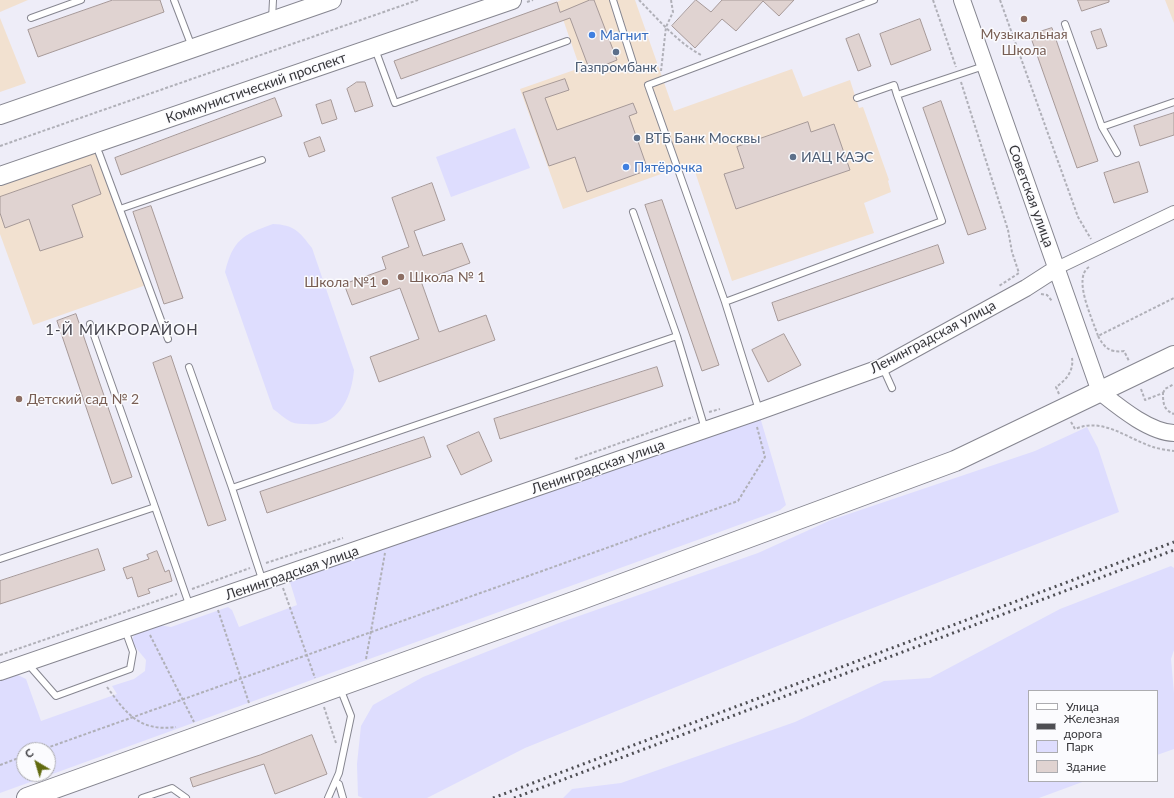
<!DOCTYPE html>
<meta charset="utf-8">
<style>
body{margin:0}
#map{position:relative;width:1174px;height:798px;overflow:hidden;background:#eeedf8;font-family:Lato,sans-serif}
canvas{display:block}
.legend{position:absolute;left:1028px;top:690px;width:130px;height:92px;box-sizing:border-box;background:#fbfbfe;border:1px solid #acacb0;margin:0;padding:5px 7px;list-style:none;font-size:12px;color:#36363a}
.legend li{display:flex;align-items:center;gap:8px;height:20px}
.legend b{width:20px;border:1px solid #acacb0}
.north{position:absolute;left:16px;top:742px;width:40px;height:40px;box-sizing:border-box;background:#fbfbfe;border:1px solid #acacb0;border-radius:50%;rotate:322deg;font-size:11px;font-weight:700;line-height:16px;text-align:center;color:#36363a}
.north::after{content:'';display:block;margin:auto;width:14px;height:18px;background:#616a0f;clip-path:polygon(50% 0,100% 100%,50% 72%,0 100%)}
</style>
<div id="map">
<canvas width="1174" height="798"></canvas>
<ul class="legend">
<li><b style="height:5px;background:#fff"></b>Улица</li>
<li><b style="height:5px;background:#4e4e53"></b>Железная дорога</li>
<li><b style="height:11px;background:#deddfe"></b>Парк</li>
<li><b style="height:11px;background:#e0d3d1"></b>Здание</li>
</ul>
<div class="north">С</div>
</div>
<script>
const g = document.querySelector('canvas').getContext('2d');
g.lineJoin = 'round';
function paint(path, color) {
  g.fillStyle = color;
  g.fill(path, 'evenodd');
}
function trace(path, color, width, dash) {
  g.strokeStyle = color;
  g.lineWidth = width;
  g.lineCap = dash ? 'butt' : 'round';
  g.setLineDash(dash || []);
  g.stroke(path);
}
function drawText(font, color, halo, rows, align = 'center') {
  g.font = font + ' Lato,sans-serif';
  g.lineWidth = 3;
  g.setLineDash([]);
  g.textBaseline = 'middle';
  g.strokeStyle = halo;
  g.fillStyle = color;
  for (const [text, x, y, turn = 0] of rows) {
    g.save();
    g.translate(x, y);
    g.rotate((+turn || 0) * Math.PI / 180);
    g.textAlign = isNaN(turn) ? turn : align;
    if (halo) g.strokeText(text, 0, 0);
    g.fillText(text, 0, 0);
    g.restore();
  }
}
paint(new Path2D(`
 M 0,0 L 28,0 L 0,12 Z
 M 561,0 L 635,0 L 674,111 L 792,69 L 803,97 L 850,80 L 859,108 L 863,107 L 889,180 L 888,181 L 891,192 L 864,203 L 874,233 L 732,281 L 692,163 L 563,209 L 520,89 L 580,68 L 557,2 Z
 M 1165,0 L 1174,0 L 1174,23 Z
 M 0,18 L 26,83 L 0,92 Z
 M 95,152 L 146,285 L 33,325 L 0,234 L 0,185 Z`), '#f2e1d0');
paint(new Path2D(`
 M 515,128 L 530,168 L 451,197 L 436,157 Z
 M 273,224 C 294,225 299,231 312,248 L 354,370 C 352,396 339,428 307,424 C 302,424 296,424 291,422 C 285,419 279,413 273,409 L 225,272 C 233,240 242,235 273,224 Z
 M 760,417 L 786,505 L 780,510 L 0,793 L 0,680 L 16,674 L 26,679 L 41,721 L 117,694 L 112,686 L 134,679 L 145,671 L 146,660 L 132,643 L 133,637 L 138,632 L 159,625 L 171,627 L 228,607 L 232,610 L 239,627 L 297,605 L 290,582 L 292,578 ZM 24,750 L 48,750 L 48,774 L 24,774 Z
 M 1087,427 L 1098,448 L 1119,512 L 837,622 L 525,748 L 427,798 L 363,798 L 358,796 L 357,764 L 361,726 L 373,705 L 423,677 L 559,623 L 758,553 L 831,520 L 1035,451 Z
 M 1171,566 L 1174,568 L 1174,650 L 1171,659 L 1174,693 L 1174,749 L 1157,755 L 1157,691 L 1029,691 L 1029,781 L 1085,781 L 1039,798 L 563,798 L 572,789 L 621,783 L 795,722 L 884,681 L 930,678 L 1060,609 Z`), '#deddfe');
const building = new Path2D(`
 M 113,0 L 160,0 L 164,12 L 38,57 L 28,30 Z
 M 590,0 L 594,0 L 617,60 L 590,71 L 570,18 L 401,79 L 394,61 L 557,2 L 560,12 Z
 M 696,0 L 711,12 L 722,0 L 794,0 L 779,16 L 763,1 L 736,31 L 722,19 L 695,48 L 672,26 Z
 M 1078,0 L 1109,0 L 1109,2 L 1082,11 Z
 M 920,19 L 931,50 L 891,65 L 880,34 Z
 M 1052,28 L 1098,161 L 1077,168 L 1030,35 Z
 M 1101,29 L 1107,46 L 1097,49 L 1091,32 Z
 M 859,34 L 871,66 L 858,71 L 846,39 Z
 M 565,79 L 569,90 L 545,98 L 557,130 L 633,103 L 637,113 L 629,116 L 648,170 L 587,192 L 575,157 L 549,166 L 523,93 Z
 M 357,82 L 365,82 L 373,106 L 355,112 L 347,89 Z
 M 275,98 L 282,116 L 121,175 L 115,158 Z
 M 331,100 L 337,119 L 322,124 L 316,105 Z
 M 941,101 L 986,229 L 968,235 L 923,108 Z
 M 1174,113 L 1174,135 L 1140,146 L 1134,126 Z
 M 808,122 L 811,132 L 834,124 L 850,170 L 736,209 L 724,174 L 744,168 L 737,147 Z
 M 320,137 L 325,151 L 309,157 L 304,143 Z
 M 1139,162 L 1148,192 L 1114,203 L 1104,173 Z
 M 91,165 L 101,194 L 72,205 L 83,237 L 40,251 L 29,219 L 5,228 L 0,213 L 0,197 Z
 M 432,183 L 445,220 L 414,231 L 423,256 L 462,243 L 470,263 L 421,281 L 439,332 L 486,315 L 495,340 L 379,382 L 370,357 L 419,339 L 400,288 L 352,305 L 344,284 L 386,269 L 382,257 L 409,247 L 392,198 Z
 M 662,200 L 719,365 L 702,371 L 645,205 Z
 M 151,206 L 183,298 L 164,304 L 133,212 Z
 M 938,245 L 944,263 L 778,321 L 772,303 Z
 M 76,314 L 132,477 L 112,484 L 57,321 Z
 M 784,334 L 801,365 L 768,382 L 752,350 Z
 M 171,356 L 226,520 L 208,526 L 153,363 Z
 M 657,367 L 663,386 L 500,439 L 494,419 Z
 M 479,432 L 492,461 L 461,475 L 447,446 Z
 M 424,437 L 431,457 L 267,513 L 260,492 Z
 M 98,549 L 105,570 L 0,604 L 0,581 Z
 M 157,551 L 165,572 L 169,570 L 172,581 L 148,589 L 150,593 L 138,597 L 132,577 L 127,579 L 123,568 L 149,559 L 147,555 Z
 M 312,735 L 327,774 L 275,794 L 264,764 L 193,787 L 190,778 L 260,755 Z`);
paint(building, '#e0d3d1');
trace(building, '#a69998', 1);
const service = new Path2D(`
 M 174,0 L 192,47
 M 613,0 L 633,63
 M 31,18 L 81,0
 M 272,19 L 273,0
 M 1065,24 L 1102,127
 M 375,49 L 395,103 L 567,41
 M 857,98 L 894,85 L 897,95 L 984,66
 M 99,153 L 168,339
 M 1117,153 L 1102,127 L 1174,102
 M 120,209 L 262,160
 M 633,212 L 677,336 L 705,429
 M 725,302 L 942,221 L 897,95
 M 189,367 L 232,488
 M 883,368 L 892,388
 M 759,410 L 725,302 L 648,85 L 874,0
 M 155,507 L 190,607
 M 0,559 L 155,507 L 90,324
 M 263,582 L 232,488 L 677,336
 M 28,664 L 56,696 L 130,669 L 133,652 L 125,630
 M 335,782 L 339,784 L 343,798
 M 142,798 L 172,788 L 186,798
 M 328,798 L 339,773 L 351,716 L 340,688`);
const minor = new Path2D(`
 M 1057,268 L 1174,212`);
const tertiary = new Path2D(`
 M 962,0 L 1100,392 C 1119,407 1149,432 1174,433
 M 0,672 L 760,411 L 882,367 L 1026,288 L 1057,268`);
const secondary = new Path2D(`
 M 0,115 L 332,0
 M 0,176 L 512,0`);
const primary = new Path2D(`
 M 27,798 L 579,600 L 955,461 L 1174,356`);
trace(service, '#868690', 8);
trace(minor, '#868690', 14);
trace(tertiary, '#868690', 18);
trace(secondary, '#868690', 20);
trace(primary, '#868690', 22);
trace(new Path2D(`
 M 639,0 C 658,19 677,42 701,55
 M 933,0 L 956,67
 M 1000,0 L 1078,217 L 1091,239
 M 527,2 L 533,0
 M 661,71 L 666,27 L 673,12 L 671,0
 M 961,82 L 1008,230 L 1012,252 L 1019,273 L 999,286
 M 0,146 L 418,0
 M 1089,267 C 1072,278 1093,320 1098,336 L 1174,298
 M 1041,294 L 1047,295 L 1052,301
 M 1098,336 C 1104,347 1109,353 1124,351 L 1129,361
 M 1141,389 L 1145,400 L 1163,393 C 1163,402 1163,410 1174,414
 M 1163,393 L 1165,389 L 1174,384
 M 1059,394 L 1056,387 C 1066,380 1074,371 1072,358
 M 709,412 L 720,409
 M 1071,422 L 1075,429 C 1103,417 1126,438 1153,447 C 1159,449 1167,450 1174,451
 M 575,459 L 693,417
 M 266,563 L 343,538
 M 283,588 L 315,678
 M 192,589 L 250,568
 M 218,610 L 249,703
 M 150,635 L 194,722
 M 0,655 L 177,594
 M 366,659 L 385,553
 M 107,687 C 126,713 139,732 176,727
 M 324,707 L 336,743
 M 41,750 L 738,501 L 765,457 L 757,427
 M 0,765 L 24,756`), '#b0b0b8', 2, [3, 2]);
trace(service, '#fff', 6);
trace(minor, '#fff', 12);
trace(tertiary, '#fff', 16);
trace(secondary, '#fff', 18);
trace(primary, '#fff', 20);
trace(new Path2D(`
 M 493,798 L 1174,542
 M 514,798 L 1174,550`), '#4e4e53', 3, [2, 4]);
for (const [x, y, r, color] of [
 [1024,19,4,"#8d6e63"],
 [592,35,4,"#3f7fe0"],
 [616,52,4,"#5c6f8a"],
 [637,138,4,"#5c6f8a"],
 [793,157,4,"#5c6f8a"],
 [626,167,4,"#3f7fe0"],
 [401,277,4,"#8d6e63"],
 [385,282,4,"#8d6e63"],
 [19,399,4,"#8d6e63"]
]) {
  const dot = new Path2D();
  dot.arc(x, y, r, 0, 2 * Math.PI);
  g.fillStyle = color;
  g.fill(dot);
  trace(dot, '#fbfbfe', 1.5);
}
drawText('14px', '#785e54', '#fbfbfe', [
 ["Музыкальная",1024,34,"center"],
 ["Школа",1024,50,"center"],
 ["Школа № 1",409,277],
 ["Школа №1",377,282,"right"],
 ["Детский сад № 2",27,399]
], 'left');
drawText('14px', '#366cbe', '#fbfbfe', [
 ["Магнит",600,35],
 ["Пятёрочка",634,167]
], 'left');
drawText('14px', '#4e5e75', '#fbfbfe', [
 ["Газпромбанк",616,67,"center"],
 ["ВТБ Банк Москвы",645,138],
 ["ИАЦ КАЭС",801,157]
], 'left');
drawText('14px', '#36363a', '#fbfbfe', [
 ["Коммунистический проспект",256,88,-19],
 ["Советская улица",1031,196,70],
 ["Ленинградская улица",933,337,-28],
 ["Ленинградская улица",598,467,-19],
 ["Ленинградская улица",292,573,-19]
]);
g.letterSpacing = '1px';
drawText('15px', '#44434c', '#fbfbfe', [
 ["1-Й МИКРОРАЙОН",122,330]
]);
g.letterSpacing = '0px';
</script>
